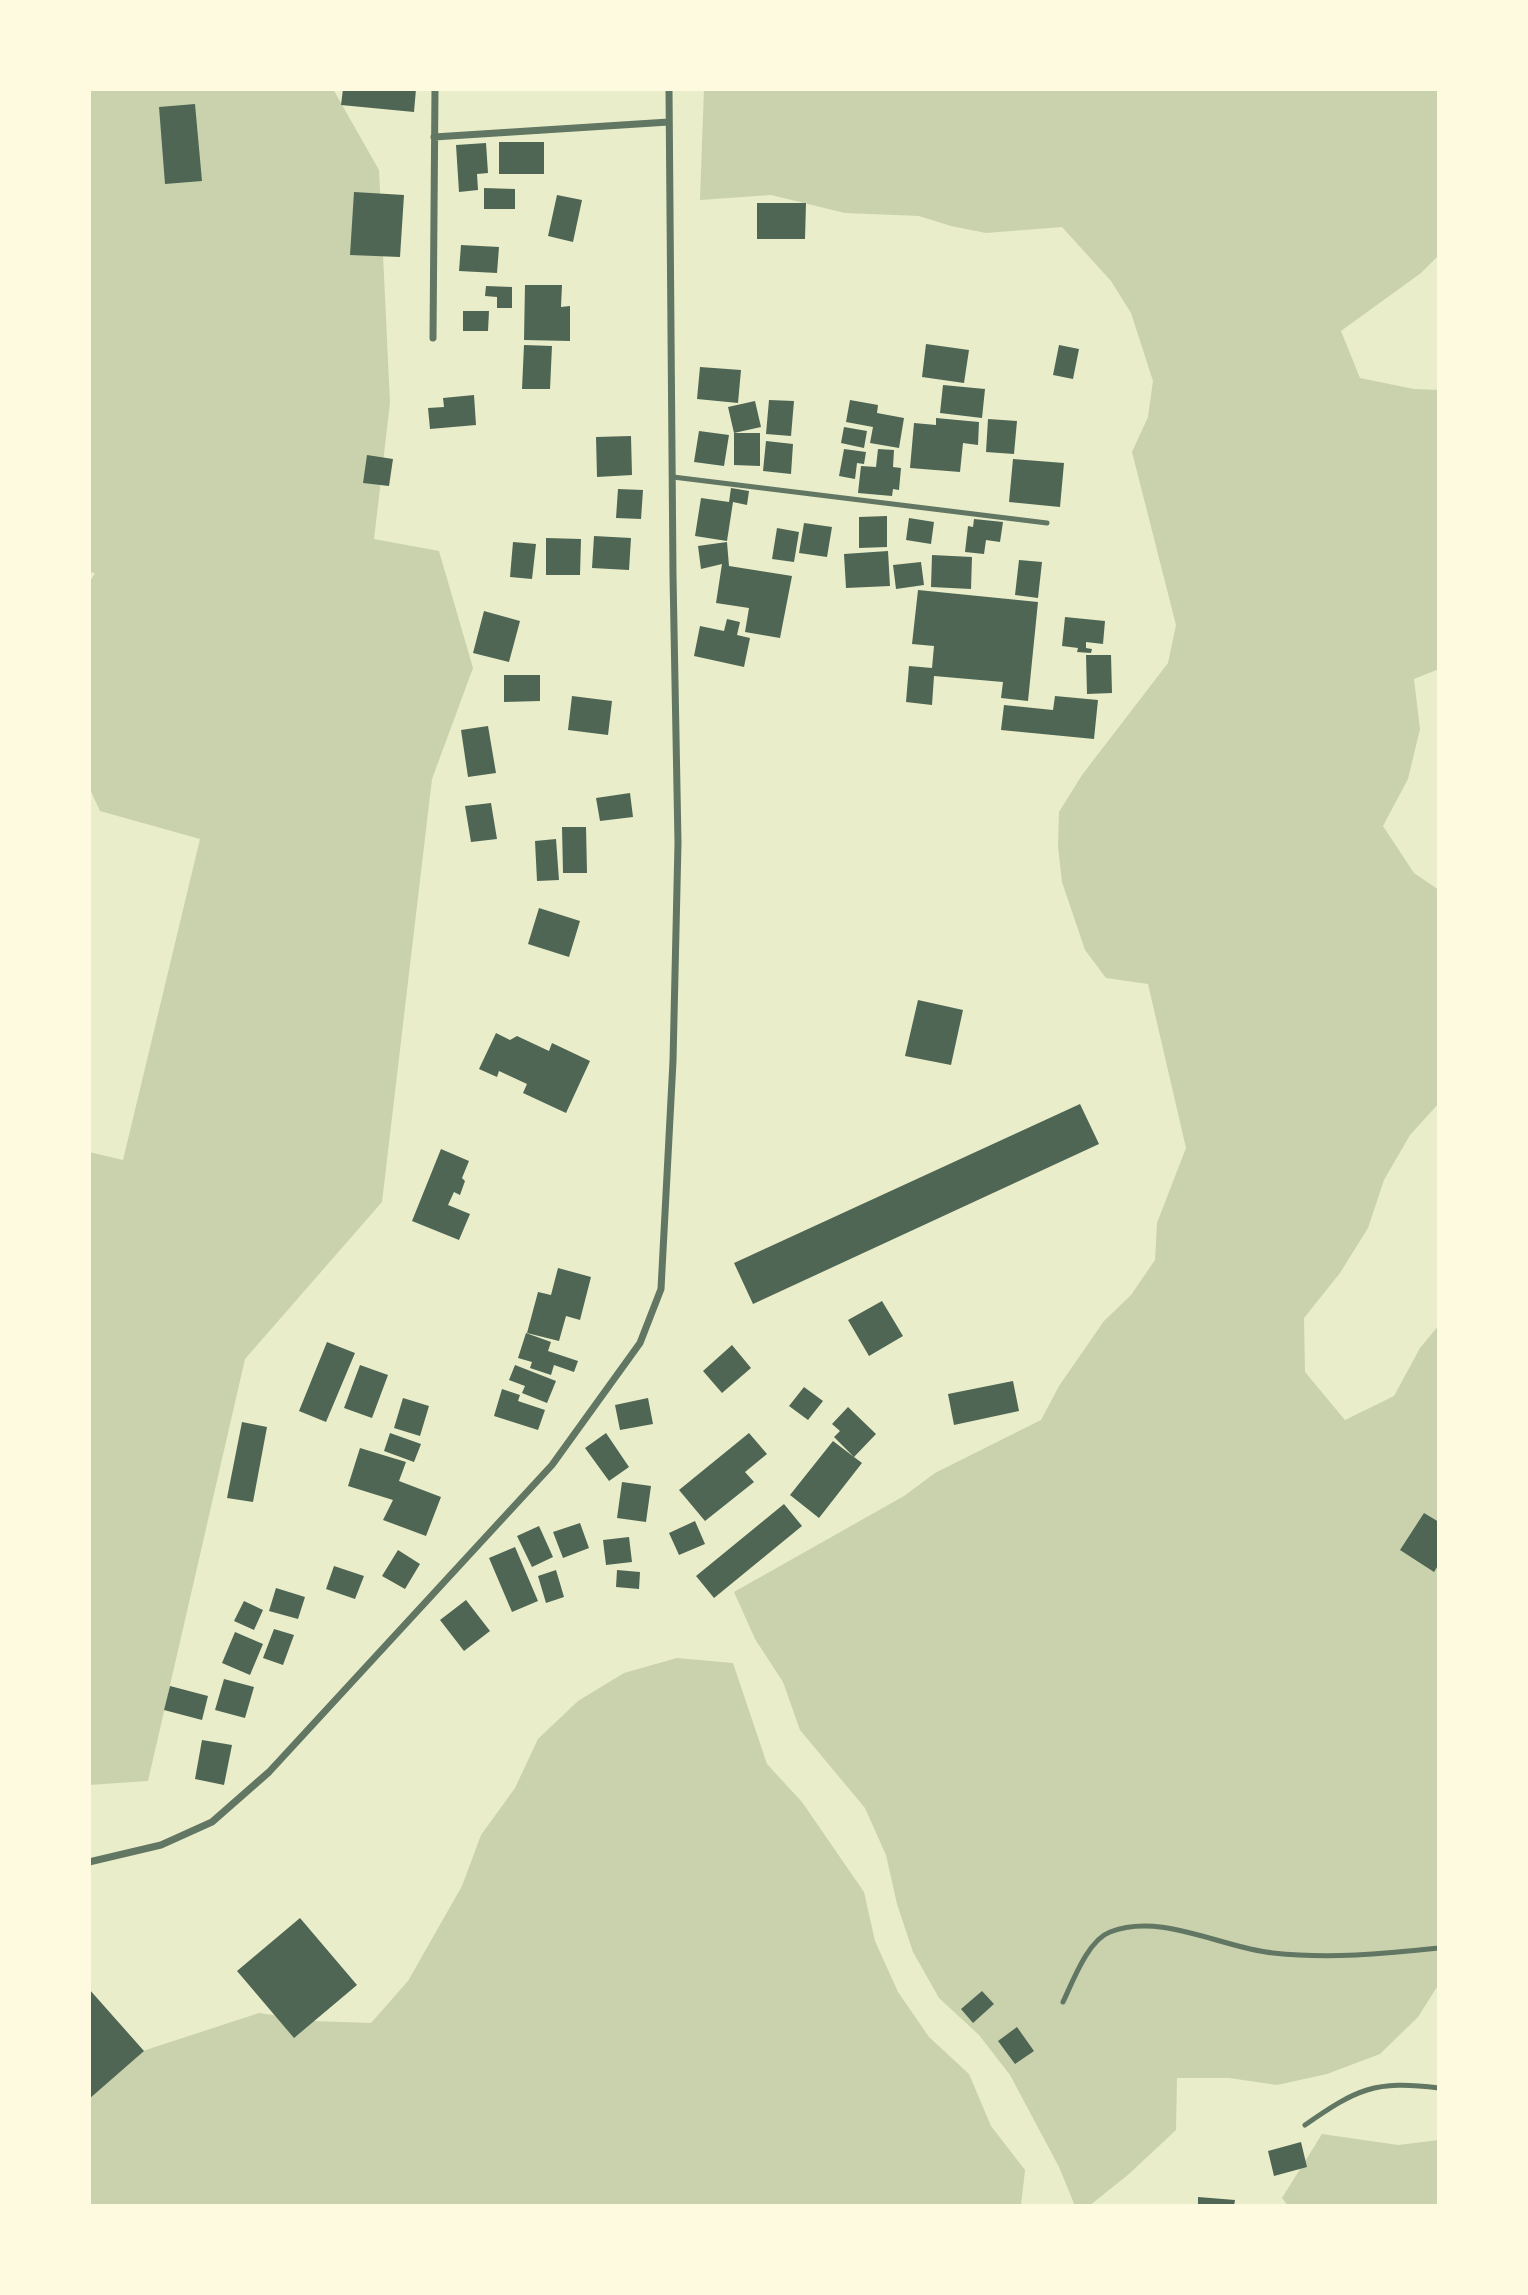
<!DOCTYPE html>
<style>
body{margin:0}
#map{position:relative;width:1528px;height:2295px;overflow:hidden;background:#e9edc9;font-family:"Space Grotesk",sans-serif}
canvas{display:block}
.frame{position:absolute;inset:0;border:91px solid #fefae0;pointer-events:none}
</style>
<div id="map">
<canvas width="1528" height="2295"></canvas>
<div class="frame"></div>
</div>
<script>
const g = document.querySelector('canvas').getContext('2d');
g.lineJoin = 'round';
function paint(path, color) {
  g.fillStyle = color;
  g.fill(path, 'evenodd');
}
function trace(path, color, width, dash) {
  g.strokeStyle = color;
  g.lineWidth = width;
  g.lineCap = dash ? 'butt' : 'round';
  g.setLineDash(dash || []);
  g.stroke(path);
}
paint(new Path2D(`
 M 94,89 L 333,89 L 379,170 L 390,403 L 374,539 L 439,551 L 473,668 L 432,779 L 382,1202 L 245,1359 L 148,1781 L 89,1785 L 89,1152 L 123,1160 L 200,839 L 100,811 L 89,787 L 89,583 L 95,573 L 89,572 L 89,93 Z
 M 704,89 L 1439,89 L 1439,255 L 1421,273 L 1341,331 L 1360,378 L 1414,389 L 1439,390 L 1439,669 L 1414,679 L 1420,729 L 1408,779 L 1383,826 L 1414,873 L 1439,890 L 1439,1103 L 1410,1135 L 1384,1180 L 1368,1228 L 1340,1273 L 1304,1318 L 1305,1372 L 1345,1420 L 1394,1396 L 1420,1348 L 1439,1325 L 1439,1984 L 1418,2017 L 1380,2054 L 1327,2074 L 1277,2085 L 1229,2078 L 1177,2078 L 1176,2130 L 1129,2174 L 1089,2206 L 1075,2206 L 1059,2167 L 1010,2075 L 979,2035 L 939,1998 L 913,1952 L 897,1904 L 886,1855 L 865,1808 L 800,1730 L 783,1682 L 755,1639 L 734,1592 L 904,1496 L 935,1473 L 1041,1420 L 1059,1386 L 1104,1321 L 1131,1295 L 1155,1260 L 1157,1223 L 1186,1148 L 1148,984 L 1106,978 L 1085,950 L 1062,882 L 1058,847 L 1059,812 L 1082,775 L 1168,663 L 1176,625 L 1132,452 L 1148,417 L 1153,381 L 1131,313 L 1111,281 L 1062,227 L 986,233 L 951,226 L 919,216 L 845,213 L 771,195 L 700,200 Z
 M 677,1658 L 733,1663 L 767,1764 L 802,1802 L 864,1892 L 875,1941 L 898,1992 L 929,2037 L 969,2074 L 991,2126 L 1025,2170 L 1021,2206 L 89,2206 L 89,2074 L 100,2065 L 259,2013 L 314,2021 L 371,2023 L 408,1981 L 462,1886 L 481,1835 L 515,1788 L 538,1739 L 578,1701 L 624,1673 Z
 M 1322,2134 L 1398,2145 L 1439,2140 L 1439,2206 L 1288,2206 L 1282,2198 Z`), '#cad2ad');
paint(new Path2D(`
 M 343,89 L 416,89 L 414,112 L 341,105 Z
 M 195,104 L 202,181 L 165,184 L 159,107 Z
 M 499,142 L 544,142 L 544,174 L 499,174 Z
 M 486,143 L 488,173 L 477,174 L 478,190 L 459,192 L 456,145 Z
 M 484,188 L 515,189 L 515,209 L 484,209 Z
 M 354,192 L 404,195 L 400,257 L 350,255 Z
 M 557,195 L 582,200 L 573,242 L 548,236 Z
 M 757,203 L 806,203 L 805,239 L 757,239 Z
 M 461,245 L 499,247 L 497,273 L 459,271 Z
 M 525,285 L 562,285 L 561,307 L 570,306 L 570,341 L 524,340 Z
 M 486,286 L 512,287 L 512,308 L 497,308 L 497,297 L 485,296 Z
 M 463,311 L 489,311 L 488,331 L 463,331 Z
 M 926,344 L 969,350 L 964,383 L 922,377 Z
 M 524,345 L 552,346 L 550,389 L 522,389 Z
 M 1059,345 L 1079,349 L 1073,379 L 1053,375 Z
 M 700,367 L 741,370 L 738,403 L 697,399 Z
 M 943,385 L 985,389 L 982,418 L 940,413 Z
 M 474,395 L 476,425 L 430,429 L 428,408 L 444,407 L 443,398 Z
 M 769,400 L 794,401 L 791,436 L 766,434 Z
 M 850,400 L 878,405 L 877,413 L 904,418 L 899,448 L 870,443 L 873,427 L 846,422 Z
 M 755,401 L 761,427 L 734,433 L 760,433 L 760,466 L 734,465 L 734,433 L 728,407 Z
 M 936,418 L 979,422 L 978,445 L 963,443 L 960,472 L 910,468 L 914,423 L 936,425 Z
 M 988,419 L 1017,421 L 1014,454 L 986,452 Z
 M 844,427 L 867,431 L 864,448 L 841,443 Z
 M 699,431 L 729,435 L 724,466 L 694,462 Z
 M 631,436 L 632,475 L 597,477 L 596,437 Z
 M 766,441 L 793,444 L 791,474 L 763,471 Z
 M 844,449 L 866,452 L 864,464 L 857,463 L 855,479 L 839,476 Z
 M 878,449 L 894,450 L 893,467 L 901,468 L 899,490 L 893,489 L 892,496 L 858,493 L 861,466 L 876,467 Z
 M 367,455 L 393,459 L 389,486 L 363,483 Z
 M 1013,459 L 1064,463 L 1060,507 L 1009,502 Z
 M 731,488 L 749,491 L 747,505 L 733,502 L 727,541 L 695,536 L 701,498 L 729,502 Z
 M 618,489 L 643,490 L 641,519 L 616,518 Z
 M 887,516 L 887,547 L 859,548 L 859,517 Z
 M 909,518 L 934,522 L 931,544 L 906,540 Z
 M 974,519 L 1003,522 L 1000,542 L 986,540 L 984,554 L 965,552 L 968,526 L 973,527 Z
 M 804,523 L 832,527 L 827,557 L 799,553 Z
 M 777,528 L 799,532 L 794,562 L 772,559 Z
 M 594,536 L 631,538 L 629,570 L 592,568 Z
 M 546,538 L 581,539 L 580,575 L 546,575 Z
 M 513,542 L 536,544 L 532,579 L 510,577 Z
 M 727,542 L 729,566 L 792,576 L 780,638 L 745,632 L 749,608 L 716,603 L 722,564 L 701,569 L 698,546 Z
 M 888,551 L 890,586 L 846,588 L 844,554 Z
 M 932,555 L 972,557 L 971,589 L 931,587 Z
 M 1019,560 L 1042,562 L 1038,598 L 1015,595 Z
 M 921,562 L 924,585 L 896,589 L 893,565 Z
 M 918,590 L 1038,602 L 1028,701 L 1001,698 L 1003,682 L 934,676 L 932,705 L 906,702 L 909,666 L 932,668 L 934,646 L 912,644 Z
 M 484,611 L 520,621 L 509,662 L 473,653 Z
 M 1065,617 L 1105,621 L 1103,644 L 1086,642 L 1086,648 L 1092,649 L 1091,653 L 1077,652 L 1078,648 L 1062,646 Z
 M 727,619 L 740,622 L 737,635 L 750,638 L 744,667 L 694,656 L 700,626 L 724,631 Z
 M 1086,655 L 1111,655 L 1112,693 L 1087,694 Z
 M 504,675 L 540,675 L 540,701 L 504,702 Z
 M 572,696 L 612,701 L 608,735 L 568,730 Z
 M 1055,696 L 1098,700 L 1094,739 L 1001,730 L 1004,705 L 1053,710 Z
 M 488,726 L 496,773 L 468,777 L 461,730 Z
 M 630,793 L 633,817 L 600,821 L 596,798 Z
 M 491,803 L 497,839 L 471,842 L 465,806 Z
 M 562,827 L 586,827 L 587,873 L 563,873 Z
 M 556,839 L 559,880 L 537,881 L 535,841 Z
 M 539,908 L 580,921 L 569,957 L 528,944 Z
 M 918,1000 L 963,1010 L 951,1065 L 905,1056 Z
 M 496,1033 L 510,1040 L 517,1036 L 549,1051 L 552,1043 L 590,1061 L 566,1113 L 523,1093 L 527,1084 L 499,1071 L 497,1077 L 479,1069 Z
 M 1080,1104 L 1099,1144 L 753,1304 L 734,1263 Z
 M 441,1149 L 469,1161 L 462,1178 L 465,1181 L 460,1195 L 454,1192 L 448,1205 L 470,1214 L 459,1240 L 412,1221 Z
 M 558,1268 L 591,1277 L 580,1320 L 566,1316 L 559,1341 L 527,1333 L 538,1292 L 551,1295 Z
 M 882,1301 L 903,1336 L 869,1356 L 848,1320 Z
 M 526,1333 L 551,1342 L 548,1351 L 578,1361 L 574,1372 L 554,1365 L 551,1375 L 530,1368 L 532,1362 L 518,1358 Z
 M 327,1342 L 355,1353 L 326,1422 L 299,1411 Z
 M 732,1345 L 751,1368 L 722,1393 L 703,1371 Z
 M 360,1365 L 388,1375 L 372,1418 L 344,1408 Z
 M 515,1365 L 556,1381 L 547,1403 L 522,1393 L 525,1386 L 509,1380 Z
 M 1013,1381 L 1019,1411 L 954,1425 L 948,1394 Z
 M 804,1387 L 823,1401 L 808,1420 L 789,1406 Z
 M 502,1389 L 520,1395 L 518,1401 L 545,1410 L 538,1430 L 494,1416 Z
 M 403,1398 L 429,1406 L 420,1436 L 394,1428 Z
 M 648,1398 L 653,1424 L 620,1430 L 615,1405 Z
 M 848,1407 L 876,1434 L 854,1457 L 862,1463 L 819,1518 L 790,1495 L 833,1441 L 854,1457 L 834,1437 L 840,1431 L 832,1424 Z
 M 242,1422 L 267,1427 L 253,1502 L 227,1498 Z
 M 390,1433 L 421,1444 L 414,1462 L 384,1451 Z
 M 606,1433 L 629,1467 L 609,1481 L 585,1448 Z
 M 749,1433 L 767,1454 L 745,1472 L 754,1482 L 705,1521 L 679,1490 Z
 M 360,1448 L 406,1462 L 399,1481 L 441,1497 L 426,1536 L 383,1520 L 393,1500 L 348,1486 Z
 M 622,1482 L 651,1486 L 646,1522 L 617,1518 Z
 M 784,1504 L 802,1526 L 714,1598 L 696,1576 Z
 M 1424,1513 L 1439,1522 L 1439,1564 L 1434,1572 L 1400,1550 Z
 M 695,1521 L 705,1544 L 679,1555 L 669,1533 Z
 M 580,1523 L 589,1548 L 563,1558 L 553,1532 Z
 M 539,1526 L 553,1557 L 532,1567 L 517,1536 Z
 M 629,1537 L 632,1562 L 606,1565 L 603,1540 Z
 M 515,1547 L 538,1601 L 512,1612 L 489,1558 Z
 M 398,1550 L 420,1564 L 405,1589 L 382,1576 Z
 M 334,1566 L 364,1576 L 355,1599 L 326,1589 Z
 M 556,1570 L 564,1597 L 546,1603 L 538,1576 Z
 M 617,1570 L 640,1572 L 639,1589 L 616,1587 Z
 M 276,1588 L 305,1597 L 298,1619 L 269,1611 Z
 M 466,1600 L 490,1631 L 464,1651 L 440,1620 Z
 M 244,1601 L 263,1610 L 254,1630 L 234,1621 Z
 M 274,1629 L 294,1635 L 283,1665 L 263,1658 Z
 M 235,1632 L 263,1644 L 250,1675 L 222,1663 Z
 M 224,1679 L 254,1687 L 245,1718 L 215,1710 Z
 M 170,1686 L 208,1696 L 202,1720 L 164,1710 Z
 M 202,1740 L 232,1745 L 224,1785 L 195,1779 Z
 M 300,1918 L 357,1985 L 294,2038 L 237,1971 Z
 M 89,1989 L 144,2051 L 89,2099 Z
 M 982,1991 L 994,2004 L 973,2023 L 961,2009 Z
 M 1017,2027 L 1034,2051 L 1015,2064 L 998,2041 Z
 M 1301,2142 L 1307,2167 L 1274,2176 L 1268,2151 Z
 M 1198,2197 L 1235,2200 L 1234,2206 L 1198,2206 Z`), '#4f6655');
trace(new Path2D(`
 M 673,477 L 1047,523
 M 1063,2002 C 1073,1981 1088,1940 1110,1932 C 1161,1912 1222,1948 1273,1953 C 1329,1959 1383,1954 1439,1948
 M 1305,2125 C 1357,2089 1374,2080 1439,2088`), '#617663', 5);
trace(new Path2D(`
 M 434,137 L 669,122
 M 433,338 L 435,89
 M 89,1862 L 161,1845 L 212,1822 L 269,1772 L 552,1465 L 640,1343 L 661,1289 L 673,1061 L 678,843 L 673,575 L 669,89`), '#617663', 7);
</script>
